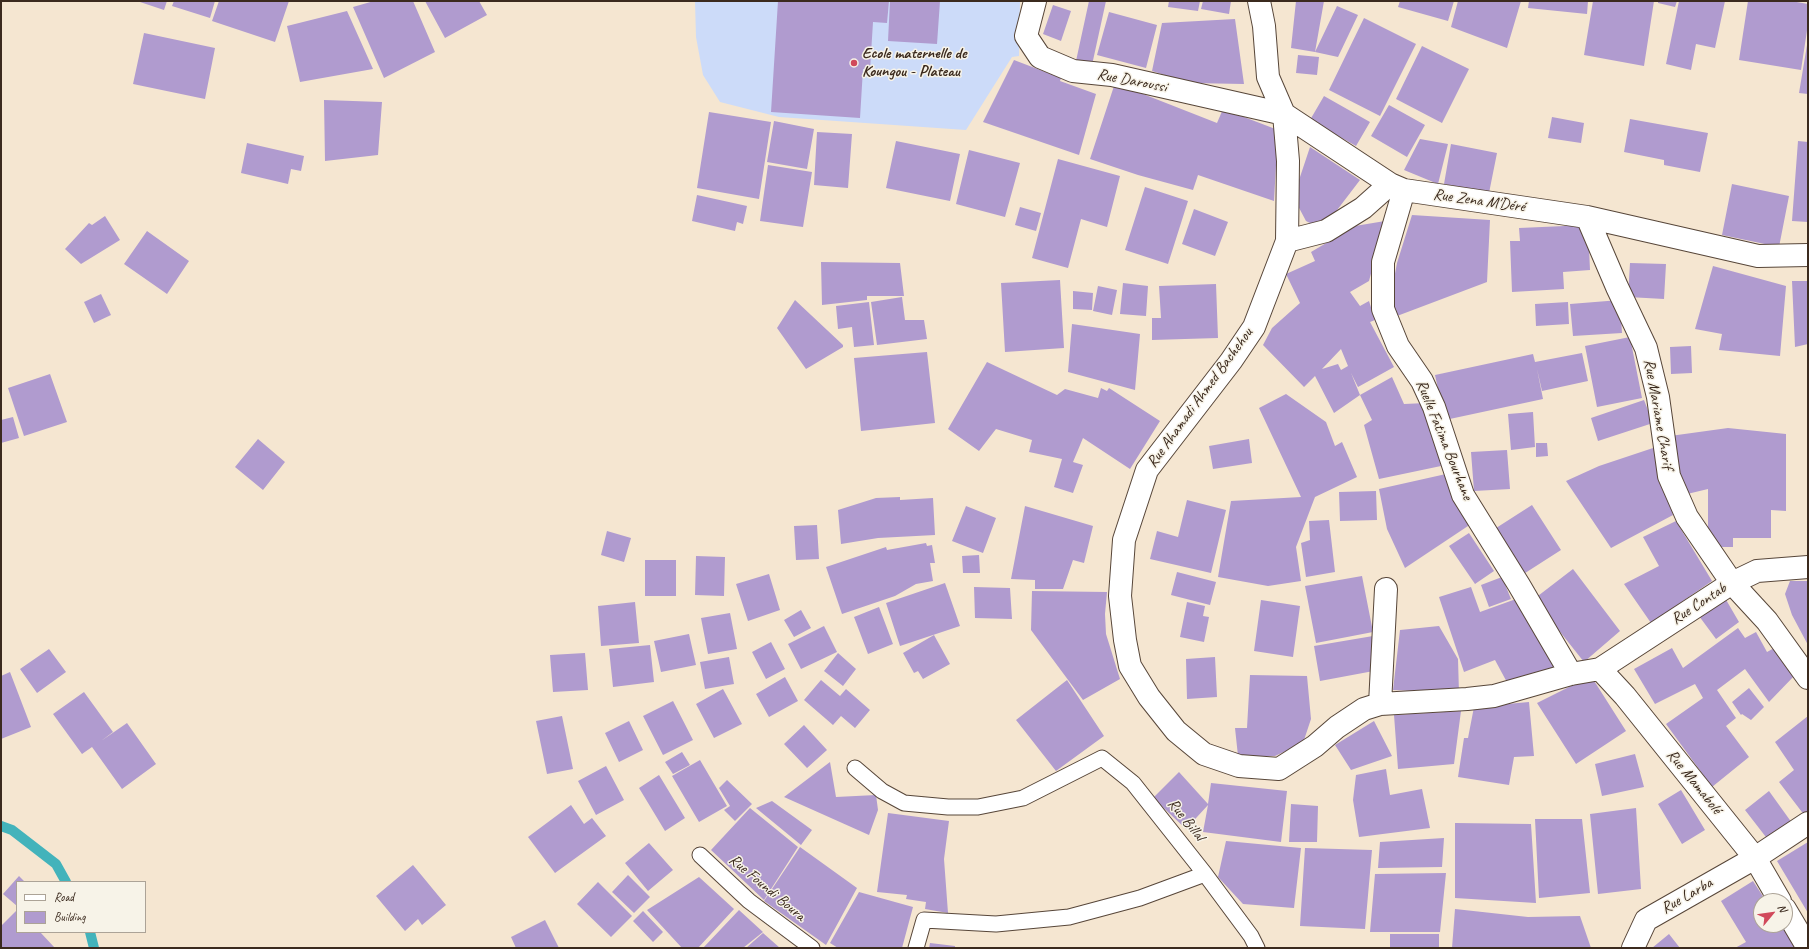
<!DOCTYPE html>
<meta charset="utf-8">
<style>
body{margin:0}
#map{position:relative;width:1809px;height:949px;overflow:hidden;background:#f5e6d1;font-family:Caveat,sans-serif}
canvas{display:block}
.frame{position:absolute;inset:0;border:2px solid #3b2a1e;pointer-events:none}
.legend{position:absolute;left:16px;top:881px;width:130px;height:52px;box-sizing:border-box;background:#f7f3e8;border:1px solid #aca397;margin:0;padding:5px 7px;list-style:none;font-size:12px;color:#3b2a1e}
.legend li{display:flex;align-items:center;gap:8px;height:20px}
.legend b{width:20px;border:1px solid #aca397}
.north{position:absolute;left:1753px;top:893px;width:40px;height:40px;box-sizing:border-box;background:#f7f3e8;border:1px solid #aca397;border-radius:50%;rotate:61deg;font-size:11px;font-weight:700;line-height:16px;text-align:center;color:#3b2a1e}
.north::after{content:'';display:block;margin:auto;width:14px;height:18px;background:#d1495b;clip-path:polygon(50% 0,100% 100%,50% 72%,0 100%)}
</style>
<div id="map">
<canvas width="1809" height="949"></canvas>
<div class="frame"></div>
<ul class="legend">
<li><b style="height:5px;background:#fff"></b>Road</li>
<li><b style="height:11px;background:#b09bcf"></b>Building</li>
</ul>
<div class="north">N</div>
</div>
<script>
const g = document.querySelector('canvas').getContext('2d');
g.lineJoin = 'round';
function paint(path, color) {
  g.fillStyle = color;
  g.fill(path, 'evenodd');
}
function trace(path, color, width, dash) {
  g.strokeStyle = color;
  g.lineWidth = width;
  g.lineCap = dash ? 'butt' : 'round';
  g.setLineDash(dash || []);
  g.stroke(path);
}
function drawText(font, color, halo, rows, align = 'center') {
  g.font = font + ' Caveat,sans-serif';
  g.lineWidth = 3;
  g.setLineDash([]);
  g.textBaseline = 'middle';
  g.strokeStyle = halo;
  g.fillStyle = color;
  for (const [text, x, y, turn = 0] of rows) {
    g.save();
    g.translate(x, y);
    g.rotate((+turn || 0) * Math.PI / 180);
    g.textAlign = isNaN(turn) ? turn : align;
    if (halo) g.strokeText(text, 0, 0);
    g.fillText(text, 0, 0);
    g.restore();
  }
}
paint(new Path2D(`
 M 695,1 L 1020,1 L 1019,56 L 1012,57 L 966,130 L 779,117 L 720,102 L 703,75 L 696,37 Z`), '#ccdbf9');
trace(new Path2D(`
 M 1,826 L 12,830 L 56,864 L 66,882
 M 90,932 L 94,948`), '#43b3bb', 10);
paint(new Path2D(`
 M 137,1 L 167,1 L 164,10 Z
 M 174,1 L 215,1 L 210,18 L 172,6 Z
 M 219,1 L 289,1 L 275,42 L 212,21 Z
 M 374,1 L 413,1 L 435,52 L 384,78 L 353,7 Z
 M 425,1 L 479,1 L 487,15 L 445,38 Z
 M 778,1 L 889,1 L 887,23 L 873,22 L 870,70 L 863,69 L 860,118 L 771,112 Z
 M 890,1 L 940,1 L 937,44 L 888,41 Z
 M 1089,1 L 1106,1 L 1092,65 L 1076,61 Z
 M 1169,1 L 1200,1 L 1198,11 L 1168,7 Z
 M 1203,1 L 1231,1 L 1229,14 L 1201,9 Z
 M 1296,1 L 1324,1 L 1315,52 L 1291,48 Z
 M 1400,1 L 1454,1 L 1448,21 L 1398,7 Z
 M 1458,1 L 1521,1 L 1507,48 L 1451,27 Z
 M 1529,1 L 1588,1 L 1587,14 L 1528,8 Z
 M 1593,1 L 1654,1 L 1644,66 L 1584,55 Z
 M 1658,1 L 1677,1 L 1675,7 L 1658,3 Z
 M 1679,1 L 1725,1 L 1715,48 L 1696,44 L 1691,70 L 1666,64 Z
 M 1748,1 L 1791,1 L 1808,4 L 1808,24 L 1801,70 L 1739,60 Z
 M 1053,5 L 1071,11 L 1061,41 L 1043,34 Z
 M 1337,6 L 1358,15 L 1338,57 L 1315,52 Z
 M 347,11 L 373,69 L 300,82 L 287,26 Z
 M 1109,12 L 1157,25 L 1146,68 L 1097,55 Z
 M 1364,18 L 1416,44 L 1380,116 L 1329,90 Z
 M 1235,19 L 1244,84 L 1190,83 L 1152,71 L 1162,23 Z
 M 144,33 L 215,48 L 205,99 L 133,84 Z
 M 1807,45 L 1808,45 L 1808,94 L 1799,93 Z
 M 1422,46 L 1469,69 L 1442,123 L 1396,99 Z
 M 1298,55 L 1319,57 L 1317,75 L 1296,73 Z
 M 1014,60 L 1061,78 L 1060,81 L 1096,94 L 1079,155 L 983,122 Z
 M 1115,83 L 1217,123 L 1223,109 L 1278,130 L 1274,201 L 1198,175 L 1193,190 L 1138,175 L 1090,159 Z
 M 1324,96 L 1370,122 L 1356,146 L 1310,120 Z
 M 324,100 L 382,102 L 378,155 L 325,161 Z
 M 1389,105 L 1425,125 L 1407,157 L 1371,136 Z
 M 709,112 L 771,122 L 759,199 L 697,188 Z
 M 1552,117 L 1584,123 L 1581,143 L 1548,138 Z
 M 1630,119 L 1708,133 L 1700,172 L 1664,165 L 1664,160 L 1624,152 Z
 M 774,121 L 814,129 L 807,169 L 767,162 Z
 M 817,132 L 852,134 L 848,188 L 814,185 Z
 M 1420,139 L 1448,144 L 1438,184 L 1404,170 Z
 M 896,141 L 960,154 L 950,201 L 886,188 Z
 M 1798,141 L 1808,142 L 1808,222 L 1792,221 Z
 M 247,143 L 304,156 L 301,171 L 291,169 L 288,184 L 241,173 Z
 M 1451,144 L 1497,153 L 1489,193 L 1444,184 Z
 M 1310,147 L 1360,180 L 1331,218 L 1316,226 L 1306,221 L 1297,204 L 1297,186 Z
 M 969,150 L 1020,163 L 1005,217 L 956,204 Z
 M 1058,159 L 1120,176 L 1107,227 L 1081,219 L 1068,268 L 1032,258 Z
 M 768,165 L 812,172 L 803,227 L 760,221 Z
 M 1732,184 L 1789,196 L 1779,247 L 1722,235 Z
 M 1145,187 L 1188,201 L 1168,264 L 1125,250 Z
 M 697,195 L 747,206 L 743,224 L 737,222 L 735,231 L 692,221 Z
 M 1020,207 L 1041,213 L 1036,231 L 1015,225 Z
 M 1194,209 L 1228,222 L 1215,256 L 1182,244 Z
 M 1412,215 L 1490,220 L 1487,282 L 1397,316 L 1390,300 L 1397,263 Z
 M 105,216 L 120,240 L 81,264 L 65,249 L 89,223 L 92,225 Z
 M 1385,221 L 1369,281 L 1350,292 L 1360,306 L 1369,301 L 1375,320 L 1370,322 L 1394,367 L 1358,387 L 1351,373 L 1360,395 L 1334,413 L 1315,376 L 1304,387 L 1263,345 L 1272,328 L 1300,303 L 1286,274 L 1315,261 L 1311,252 L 1355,226 ZM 1341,349 L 1348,366 L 1341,370 L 1338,364 L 1322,369 Z
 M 1588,225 L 1590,270 L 1563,272 L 1564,289 L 1512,292 L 1510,241 L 1520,241 L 1519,228 Z
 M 147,231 L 189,261 L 167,294 L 124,264 Z
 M 821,262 L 900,263 L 904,296 L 867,296 L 867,300 L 822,305 Z
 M 1630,263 L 1666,264 L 1664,299 L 1628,297 Z
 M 1713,266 L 1786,286 L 1780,356 L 1719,350 L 1722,334 L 1695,329 Z
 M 1060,280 L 1064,348 L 1005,352 L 1001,283 Z
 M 1792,281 L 1808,281 L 1808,344 L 1795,347 Z
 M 1123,283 L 1148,286 L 1146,316 L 1120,314 Z
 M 1216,284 L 1218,338 L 1152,340 L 1152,318 L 1161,318 L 1159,286 Z
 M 1098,286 L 1117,290 L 1112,315 L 1093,311 Z
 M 1073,291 L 1093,293 L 1092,310 L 1073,309 Z
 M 101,294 L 111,315 L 94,323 L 84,302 Z
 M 902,297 L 905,320 L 924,320 L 927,339 L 877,345 L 871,302 Z
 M 795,300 L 843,345 L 843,347 L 806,369 L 777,328 Z
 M 1620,300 L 1622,333 L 1573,336 L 1570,304 Z
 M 869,302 L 874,345 L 854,347 L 852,327 L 838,329 L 836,306 Z
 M 1568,302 L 1569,324 L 1536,326 L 1535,304 Z
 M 1072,324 L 1140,334 L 1135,390 L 1068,372 Z
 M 1630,337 L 1642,398 L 1597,407 L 1585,346 Z
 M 1691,346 L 1692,373 L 1671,374 L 1670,347 Z
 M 927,352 L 935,423 L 861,431 L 854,358 Z
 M 1582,353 L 1588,381 L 1542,391 L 1537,369 L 1543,399 L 1445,420 L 1435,375 L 1533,354 L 1535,362 Z
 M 987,362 L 1057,395 L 1065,389 L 1098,398 L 1101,388 L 1107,391 L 1109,388 L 1160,421 L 1130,469 L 1083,438 L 1073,462 L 1083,465 L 1073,493 L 1054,487 L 1062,459 L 1029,452 L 1032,440 L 996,429 L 979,451 L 948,429 Z
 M 50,374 L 67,422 L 24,436 L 8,388 Z
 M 1392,377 L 1404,404 L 1426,403 L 1441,466 L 1379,479 L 1364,425 L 1372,420 L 1360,395 Z
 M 1286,394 L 1326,422 L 1335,446 L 1342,442 L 1357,477 L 1315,497 L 1296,547 L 1301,581 L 1268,586 L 1218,577 L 1231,501 L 1301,497 L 1259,408 Z
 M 1644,400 L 1653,423 L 1598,441 L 1591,418 Z
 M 1533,412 L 1535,447 L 1511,450 L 1508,414 Z
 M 13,417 L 19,438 L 1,443 L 1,420 Z
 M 1728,428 L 1786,434 L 1786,511 L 1771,510 L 1771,538 L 1733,538 L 1733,547 L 1708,547 L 1708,489 L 1683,495 L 1670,436 Z
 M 258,439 L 285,462 L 263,490 L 235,467 Z
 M 1249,439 L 1252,463 L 1213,469 L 1209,446 Z
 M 1536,443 L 1547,443 L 1548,456 L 1536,457 Z
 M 1656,447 L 1673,515 L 1611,548 L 1566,481 L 1599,466 Z
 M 1507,450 L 1510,489 L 1474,491 L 1471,452 Z
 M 1446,474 L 1471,524 L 1405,568 L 1387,529 L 1379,489 Z
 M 1376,491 L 1377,520 L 1340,521 L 1339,492 Z
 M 900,497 L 900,500 L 933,498 L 935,535 L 878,538 L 841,544 L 838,510 L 876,498 Z
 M 1187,500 L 1226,510 L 1211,573 L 1150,559 L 1157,531 L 1178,537 Z
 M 1532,505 L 1561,550 L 1522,575 L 1493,530 Z
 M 966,506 L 996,518 L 983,553 L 952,541 Z
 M 1025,506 L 1093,526 L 1084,563 L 1073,560 L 1063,589 L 1035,589 L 1035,580 L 1011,579 Z
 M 1329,520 L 1335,572 L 1306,577 L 1301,543 L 1310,540 L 1309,521 Z
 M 1676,521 L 1712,581 L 1651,623 L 1624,584 L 1659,566 L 1643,537 Z
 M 817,525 L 819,559 L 796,560 L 794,526 Z
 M 607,531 L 631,538 L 624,562 L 601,555 Z
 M 1469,533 L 1494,571 L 1475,584 L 1449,546 Z
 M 926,543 L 927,546 L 932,545 L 935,563 L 930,563 L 933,581 L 916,584 L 895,596 L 842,614 L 826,567 L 886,547 L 887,550 Z
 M 979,555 L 980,573 L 963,573 L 962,556 Z
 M 696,556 L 725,557 L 724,596 L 695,595 Z
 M 645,560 L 676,560 L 676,596 L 645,596 Z
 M 1573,569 L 1620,631 L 1584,662 L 1534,599 Z
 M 1177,572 L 1216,582 L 1210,605 L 1171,595 Z
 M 769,574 L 780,610 L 748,621 L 736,584 Z
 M 1362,576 L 1373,632 L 1316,643 L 1305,586 Z
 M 1502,577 L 1511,599 L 1489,607 L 1481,585 Z
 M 1790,581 L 1808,581 L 1808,645 L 1792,615 L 1785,594 Z
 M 945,583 L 960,626 L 900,646 L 886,603 Z
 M 974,587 L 1010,588 L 1012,619 L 975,618 Z
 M 1471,587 L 1480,612 L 1516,599 L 1555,667 L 1509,686 L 1495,660 L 1464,672 L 1439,597 Z
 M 1032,591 L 1107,592 L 1105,614 L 1106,634 L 1120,679 L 1083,700 L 1031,630 Z
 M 1725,598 L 1739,622 L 1716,639 L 1699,616 Z
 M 1261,600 L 1300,606 L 1293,657 L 1254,651 Z
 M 635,602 L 639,643 L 601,646 L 598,606 Z
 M 1187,602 L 1205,606 L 1203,616 L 1209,617 L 1204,642 L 1180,637 Z
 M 879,607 L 893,644 L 868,654 L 854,617 Z
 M 801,610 L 811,628 L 794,637 L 784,620 Z
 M 730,613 L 737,649 L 708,654 L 701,618 Z
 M 824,626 L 837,652 L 801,669 L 788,644 Z
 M 1439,626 L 1458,659 L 1459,693 L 1393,690 L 1400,630 Z
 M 1738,628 L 1745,638 L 1756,632 L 1767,652 L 1776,647 L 1796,674 L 1769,702 L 1745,669 L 1717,690 L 1736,718 L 1726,726 L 1749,757 L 1712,787 L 1666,724 L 1703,698 L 1695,684 L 1655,704 L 1634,669 L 1672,648 L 1683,668 Z
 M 689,634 L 696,665 L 661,672 L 654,641 Z
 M 934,635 L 950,664 L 923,679 L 918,671 L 914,673 L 903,653 Z
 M 1373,636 L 1379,670 L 1320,681 L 1314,646 Z
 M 771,642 L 785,669 L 766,679 L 752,652 Z
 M 650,645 L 654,682 L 613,687 L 609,649 Z
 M 49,649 L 66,672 L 37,693 L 20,669 Z
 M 585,653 L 588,690 L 553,692 L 550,655 Z
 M 838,653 L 856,669 L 843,686 L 824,671 Z
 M 729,657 L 734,684 L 705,689 L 700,662 Z
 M 1215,657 L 1217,697 L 1187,699 L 1186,659 Z
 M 10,672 L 31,727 L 1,739 L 1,676 Z
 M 1250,675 L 1307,676 L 1311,719 L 1303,743 L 1275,756 L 1238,756 L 1235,728 L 1247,728 Z
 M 1591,676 L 1626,731 L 1576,764 L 1537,703 Z
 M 785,677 L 798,701 L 769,717 L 756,694 Z
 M 821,680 L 840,696 L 846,689 L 870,710 L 855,728 L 841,716 L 833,725 L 804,700 Z
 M 1067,680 L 1104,736 L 1056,771 L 1016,720 Z
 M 1749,688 L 1764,707 L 1751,720 L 1742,714 L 1741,715 L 1732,702 Z
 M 723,689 L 742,724 L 714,738 L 696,704 Z
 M 84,692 L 113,732 L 101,741 L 127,723 L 156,764 L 122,789 L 92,747 L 82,754 L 53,714 Z
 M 673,701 L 693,740 L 663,755 L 643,716 Z
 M 1529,702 L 1534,756 L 1514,757 L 1509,785 L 1458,777 L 1464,738 L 1468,738 L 1474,707 Z
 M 1461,711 L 1454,764 L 1398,769 L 1394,715 Z
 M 562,716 L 573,769 L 547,774 L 536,721 Z
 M 1808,716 L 1808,820 L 1779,782 L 1794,770 L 1775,742 Z
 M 629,721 L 643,750 L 619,762 L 605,733 Z
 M 1374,721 L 1392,756 L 1351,770 L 1335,745 Z
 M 804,725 L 827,750 L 807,768 L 784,744 Z
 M 682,752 L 690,765 L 673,774 L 665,762 Z
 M 1635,754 L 1644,787 L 1602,796 L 1595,764 Z
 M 700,760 L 727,806 L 699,822 L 672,776 Z
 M 830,762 L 836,797 L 876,795 L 878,810 L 869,835 L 784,797 Z
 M 606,766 L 624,800 L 596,815 L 578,781 Z
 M 1386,769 L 1390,795 L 1422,789 L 1430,828 L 1359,837 L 1353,800 L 1356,775 Z
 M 1179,772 L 1208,804 L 1211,783 L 1287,791 L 1281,842 L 1203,832 L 1208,805 L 1186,829 L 1153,798 Z
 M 659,775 L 685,818 L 665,831 L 639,788 Z
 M 727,780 L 752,804 L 735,821 L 724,810 L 730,806 L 719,788 Z
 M 1681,790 L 1705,830 L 1682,844 L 1658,804 Z
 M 1769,791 L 1792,823 L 1769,841 L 1745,810 Z
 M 772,801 L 812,830 L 801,845 L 756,808 Z
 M 1291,804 L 1318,806 L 1317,842 L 1289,842 Z
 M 571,805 L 584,824 L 592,818 L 606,836 L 555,873 L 528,837 Z
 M 750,808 L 798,847 L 764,900 L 711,850 Z
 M 1636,808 L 1641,889 L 1598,894 L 1590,814 Z
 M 888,813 L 949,821 L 944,859 L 948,913 L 925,909 L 926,902 L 906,899 L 907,895 L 877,892 Z
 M 1535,819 L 1582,819 L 1590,893 L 1539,898 Z
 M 1455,823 L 1531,824 L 1536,903 L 1455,898 Z
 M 1444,838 L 1442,867 L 1378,868 L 1380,842 Z
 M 1226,841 L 1301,848 L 1294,908 L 1243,904 L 1218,877 Z
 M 1808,842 L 1808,913 L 1777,861 Z
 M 649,843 L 673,870 L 648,891 L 625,863 Z
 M 800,847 L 857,888 L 826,945 L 764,901 Z
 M 1305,848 L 1372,850 L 1365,929 L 1300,926 Z
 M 413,865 L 446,905 L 422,925 L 418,919 L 405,931 L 376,896 Z
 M 1446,873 L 1440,932 L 1370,932 L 1375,874 Z
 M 628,875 L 650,897 L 634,913 L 612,892 Z
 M 19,876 L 25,882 L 17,882 L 17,906 L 3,894 Z
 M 699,877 L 734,909 L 698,948 L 682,948 L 647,910 Z
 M 1753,881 L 1766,901 L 1761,901 L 1761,925 L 1781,925 L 1796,948 L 1735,948 L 1746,942 L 1721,901 Z
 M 598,882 L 632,916 L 611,937 L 577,904 Z
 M 859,892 L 913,907 L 902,948 L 838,948 L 830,943 Z
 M 1455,909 L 1528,917 L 1580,916 L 1591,948 L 1452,948 Z
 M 17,910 L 17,932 L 40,932 L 55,948 L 2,948 L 1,926 Z
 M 739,910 L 763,932 L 743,948 L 703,948 Z
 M 643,911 L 663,932 L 653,942 L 633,921 Z
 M 545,920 L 559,948 L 516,948 L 511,937 Z
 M 763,933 L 780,948 L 746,948 Z
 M 1390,934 L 1439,934 L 1439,948 L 1390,948 Z
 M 1669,934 L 1680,948 L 1652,948 Z
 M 930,943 L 955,946 L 955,948 L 929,948 Z`), '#b09bcf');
const lane = new Path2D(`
 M 855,768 L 882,791 L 904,803 L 948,807 L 978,807 L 1023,798 L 1102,758 L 1133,783 L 1205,874 L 1140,898 L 1069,917 L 996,924 L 924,920 L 916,948
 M 700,855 L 749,901 L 812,948
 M 1205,874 L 1251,936 L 1257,948`);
const street = new Path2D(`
 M 1035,1 L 1026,36 L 1040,57 L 1073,71 L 1112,75 L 1284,114
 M 1259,1 L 1264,26 L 1268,77 L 1284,114 L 1390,184 L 1404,190 L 1587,217 L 1758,256 L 1808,255
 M 1284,114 L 1288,161 L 1287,241 L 1254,327 L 1231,361 L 1147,470 L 1124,540 L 1120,596 L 1125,640 L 1130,666 L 1149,697 L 1176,731 L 1204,754 L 1239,766 L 1279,769 L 1315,746 L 1337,727 L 1364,709 L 1380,704 L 1467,699 L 1494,696 L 1571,674 L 1600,669 L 1732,583 L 1757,571 L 1808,567
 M 1404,190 L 1383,262 L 1383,309 L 1398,346 L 1422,381 L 1434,407 L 1463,495 L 1519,585 L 1571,674
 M 1587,217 L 1617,287 L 1646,348 L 1658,397 L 1669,476 L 1687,517 L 1732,583 L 1767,621 L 1808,678
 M 1287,241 L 1326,231 L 1363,208 L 1390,184
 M 1600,669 L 1625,696 L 1755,858 L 1780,901
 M 1380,704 L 1386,589
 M 1785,909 L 1808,948
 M 1633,948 L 1646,920 L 1755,858 L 1808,823`);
trace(lane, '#574639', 17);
trace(street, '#574639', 24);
trace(lane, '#fff', 15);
trace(street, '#fff', 22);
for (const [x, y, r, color] of [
 [854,63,4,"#d1495b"]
]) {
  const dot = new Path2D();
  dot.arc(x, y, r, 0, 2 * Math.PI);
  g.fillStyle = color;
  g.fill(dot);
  trace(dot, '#f7f3e8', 1.5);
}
drawText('bold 16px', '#3b2a1e', '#f7f3e8', [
 ["Ecole maternelle de",862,54],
 ["Koungou - Plateau",862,72]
], 'left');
drawText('16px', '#3b2a1e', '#f7f3e8', [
 ["Rue Daroussi",1132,81,11],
 ["Rue Zena M'Déré",1479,201,8],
 ["Rue Ahamadi Ahmed Bachehou",1200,398,-54],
 ["Rue Mariame Charif",1658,414,80],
 ["Ruelle Fatima Bourhane",1444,440,68],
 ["Rue Contab",1699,604,-33],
 ["Rue Mamabolé",1694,782,51],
 ["Rue Billal",1186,820,51],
 ["Rue Foundi Boura",767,888,40],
 ["Rue Larba",1687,896,-30]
]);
</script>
